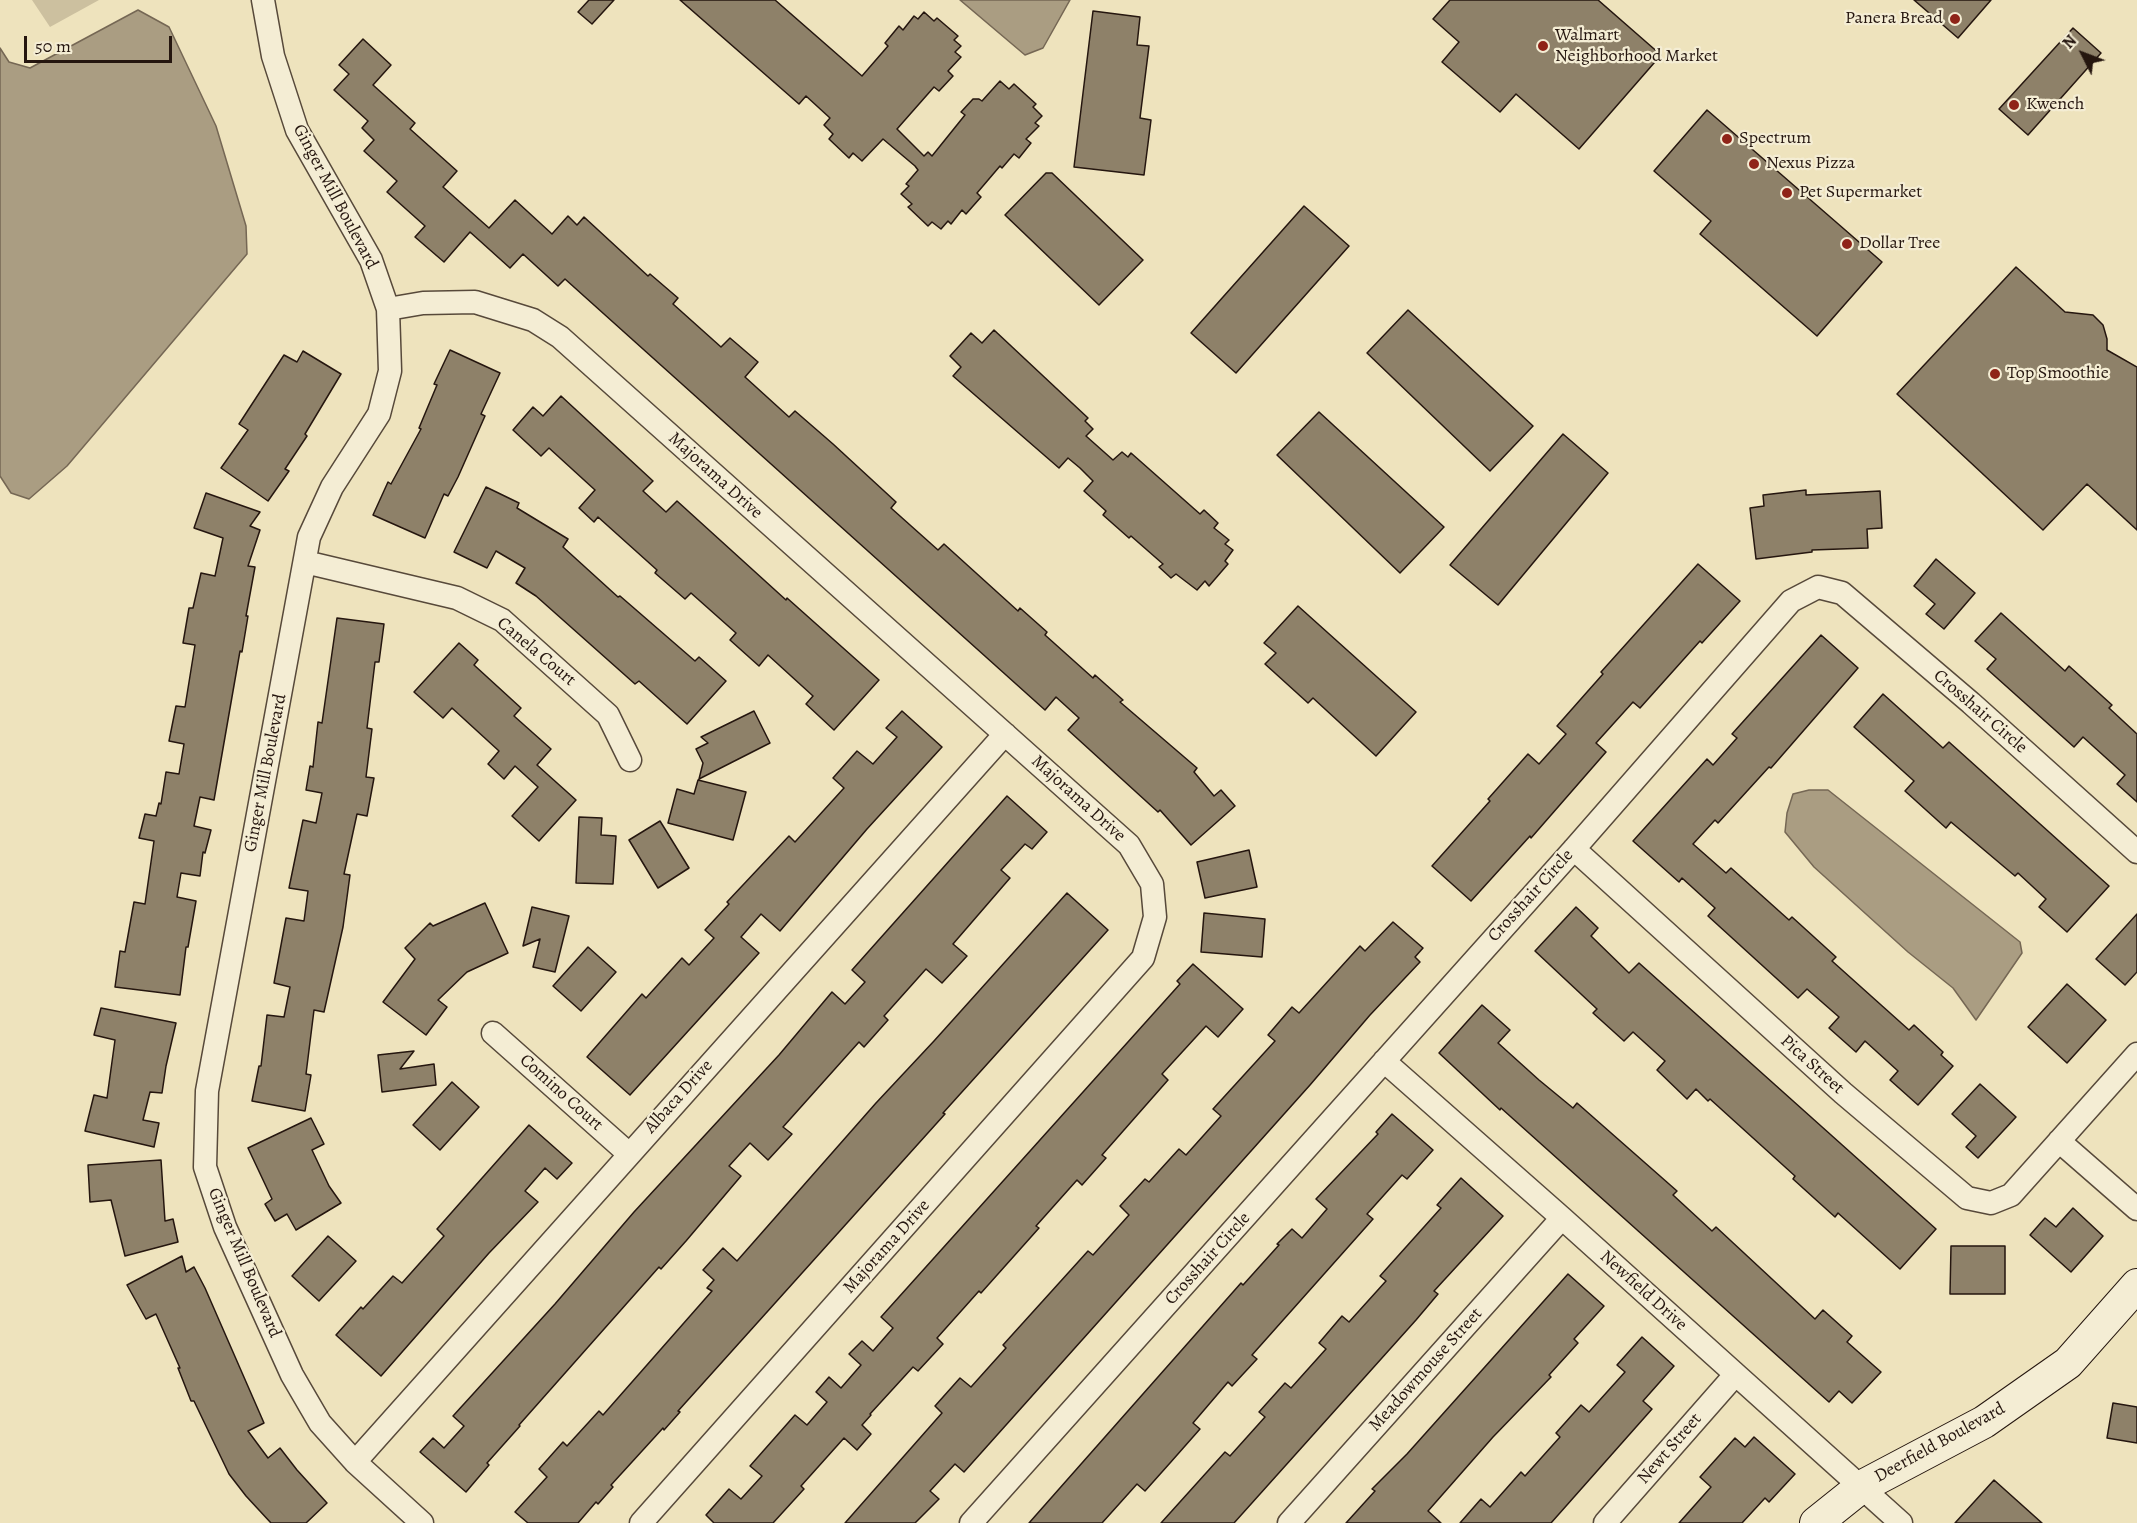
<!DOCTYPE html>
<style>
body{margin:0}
#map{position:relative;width:2137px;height:1523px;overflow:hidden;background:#eee3bd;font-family:Alegreya,serif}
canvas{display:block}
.north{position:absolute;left:2053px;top:24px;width:60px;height:60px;-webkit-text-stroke:4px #f4edd4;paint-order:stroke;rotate:312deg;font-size:16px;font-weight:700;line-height:24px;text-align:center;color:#25160f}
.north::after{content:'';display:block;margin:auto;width:21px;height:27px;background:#25160f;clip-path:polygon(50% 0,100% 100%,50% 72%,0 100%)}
.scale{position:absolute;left:24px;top:36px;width:148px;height:27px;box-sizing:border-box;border:3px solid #25160f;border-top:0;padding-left:8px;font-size:18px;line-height:21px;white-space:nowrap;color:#25160f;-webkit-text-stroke:4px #f4edd4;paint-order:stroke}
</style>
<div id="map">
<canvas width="2137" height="1523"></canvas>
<div class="north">N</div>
<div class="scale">50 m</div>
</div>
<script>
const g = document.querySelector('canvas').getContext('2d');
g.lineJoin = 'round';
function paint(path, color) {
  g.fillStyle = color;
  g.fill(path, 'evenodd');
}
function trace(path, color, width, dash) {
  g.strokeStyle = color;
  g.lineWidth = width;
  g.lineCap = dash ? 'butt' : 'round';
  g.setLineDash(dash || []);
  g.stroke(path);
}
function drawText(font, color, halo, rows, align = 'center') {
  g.font = font + ' Alegreya,serif';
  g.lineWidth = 4.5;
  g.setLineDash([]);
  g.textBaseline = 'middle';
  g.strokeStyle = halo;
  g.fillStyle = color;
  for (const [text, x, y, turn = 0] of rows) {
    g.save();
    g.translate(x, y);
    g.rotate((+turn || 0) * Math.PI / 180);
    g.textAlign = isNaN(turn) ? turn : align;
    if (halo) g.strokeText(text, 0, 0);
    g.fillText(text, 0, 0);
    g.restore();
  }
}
paint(new Path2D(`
 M 32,0 L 99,0 L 50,27 Z`), '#ccc09f');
const water = new Path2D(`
 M 960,0 L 1070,0 L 1043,48 L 1025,55 Z
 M 138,10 L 169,27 L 216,126 L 246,226 L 247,254 L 67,466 L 29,499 L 11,493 L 0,476 L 0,48 L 9,62 L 30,68 Z
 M 1809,790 L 1828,790 L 2020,942 L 2022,953 L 1976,1020 L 1953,988 L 1908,952 L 1814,867 L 1785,832 L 1787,813 L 1793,794 Z`);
paint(water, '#aa9d82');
trace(water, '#756754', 1.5);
const building = new Path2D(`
 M 589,0 L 614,0 L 592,24 L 578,12 Z
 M 680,0 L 775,0 L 862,76 L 888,46 L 885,43 L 899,26 L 903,30 L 914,16 L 918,19 L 924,12 L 934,21 L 937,18 L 958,36 L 954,40 L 961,46 L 955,52 L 961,57 L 948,71 L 953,76 L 939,91 L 934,87 L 897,129 L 924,156 L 928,152 L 932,156 L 965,115 L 961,112 L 973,99 L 979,99 L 982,101 L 1000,81 L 1009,89 L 1014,84 L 1036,104 L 1033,107 L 1042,116 L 1035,123 L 1039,126 L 1026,139 L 1031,143 L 1019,158 L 1014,154 L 1002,168 L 1000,166 L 977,193 L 981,197 L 966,214 L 962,210 L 951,224 L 948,221 L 941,229 L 932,222 L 928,226 L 908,207 L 912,204 L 901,194 L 909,186 L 906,184 L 918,170 L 915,166 L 883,139 L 862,161 L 853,153 L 849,158 L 829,139 L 833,134 L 824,125 L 830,118 L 806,96 L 799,104 Z
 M 1450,0 L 1598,0 L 1661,55 L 1579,149 L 1516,94 L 1500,112 L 1442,62 L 1459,42 L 1433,19 Z
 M 1914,0 L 1991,0 L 1958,38 Z
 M 1093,11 L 1140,17 L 1137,45 L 1149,46 L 1140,118 L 1151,120 L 1144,175 L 1074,167 Z
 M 2073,28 L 2101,53 L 2028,135 L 1999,109 Z
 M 363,39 L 391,65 L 373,85 L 415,123 L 410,129 L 457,171 L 443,187 L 489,228 L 515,200 L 552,234 L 568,216 L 577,225 L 584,217 L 648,276 L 650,274 L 678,298 L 673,304 L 721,347 L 730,338 L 758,362 L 745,377 L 789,417 L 795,411 L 833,444 L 896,502 L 891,508 L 938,550 L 944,544 L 1018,611 L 1020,608 L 1047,632 L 1045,635 L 1093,678 L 1095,675 L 1123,700 L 1120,702 L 1197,768 L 1194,772 L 1214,796 L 1221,790 L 1235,806 L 1191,845 L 1160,810 L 1158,812 L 1068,730 L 1079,718 L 1056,697 L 1045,710 L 565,279 L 558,286 L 523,254 L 510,268 L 470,232 L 444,262 L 415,237 L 425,226 L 387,192 L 397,181 L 364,151 L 374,140 L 362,128 L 368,121 L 334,90 L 349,74 L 339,65 Z
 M 1707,110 L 1882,262 L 1817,336 L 1700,234 L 1711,221 L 1654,171 Z
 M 1046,173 L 1052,173 L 1143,260 L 1099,305 L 1005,215 Z
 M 1304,206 L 1349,246 L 1236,373 L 1191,333 Z
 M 2016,267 L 2065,312 L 2093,315 L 2103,325 L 2107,339 L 2107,350 L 2137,367 L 2137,530 L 2087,484 L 2043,530 L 1897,394 Z
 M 1408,310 L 1533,426 L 1490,471 L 1367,353 Z
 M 994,330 L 1088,418 L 1085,421 L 1093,429 L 1086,436 L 1113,460 L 1122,452 L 1128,457 L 1131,453 L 1200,514 L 1204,510 L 1218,523 L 1214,528 L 1229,540 L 1225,544 L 1233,550 L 1225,561 L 1228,564 L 1209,586 L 1205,581 L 1197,590 L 1176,574 L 1171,578 L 1159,567 L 1163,564 L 1131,536 L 1129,538 L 1103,515 L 1106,511 L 1084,491 L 1093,481 L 1080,468 L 1068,458 L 1059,468 L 953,376 L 961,367 L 950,356 L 971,333 L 982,343 Z
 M 450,350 L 500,373 L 481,414 L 485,416 L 458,477 L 448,496 L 444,494 L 425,538 L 373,515 L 388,482 L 391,484 L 421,429 L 419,428 L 437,385 L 434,384 Z
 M 303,351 L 341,374 L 305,434 L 307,436 L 285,469 L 289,471 L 268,501 L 221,468 L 248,430 L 239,424 L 284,355 L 297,362 Z
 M 561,396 L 653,481 L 643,491 L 666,512 L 677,501 L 786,600 L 787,598 L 879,680 L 834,730 L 806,704 L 813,696 L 768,655 L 759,666 L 730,640 L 736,633 L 691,593 L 685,599 L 655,573 L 657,570 L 598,517 L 594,522 L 579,508 L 595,490 L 549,448 L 541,456 L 513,430 L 533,407 L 543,416 Z
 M 1319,412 L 1444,527 L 1400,573 L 1277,455 Z
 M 1563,434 L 1608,473 L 1498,605 L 1450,565 Z
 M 486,487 L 519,503 L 517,508 L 568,539 L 563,547 L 618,597 L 620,596 L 695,661 L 699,657 L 726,681 L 687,724 L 639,681 L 635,684 L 536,596 L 516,583 L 525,568 L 496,551 L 487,568 L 454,552 Z
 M 1806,490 L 1806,495 L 1880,491 L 1882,528 L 1867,529 L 1868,548 L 1812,550 L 1812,552 L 1756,559 L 1750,508 L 1764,506 L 1763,495 Z
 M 206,493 L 260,512 L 250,526 L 260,530 L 248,566 L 255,567 L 246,616 L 248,616 L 242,652 L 240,651 L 214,800 L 200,797 L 194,826 L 211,830 L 205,853 L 203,852 L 200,876 L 181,873 L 177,897 L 196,901 L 188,947 L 186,947 L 180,995 L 115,987 L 120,951 L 125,952 L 134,902 L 145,904 L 154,841 L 139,838 L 145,814 L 156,816 L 159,803 L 161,804 L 166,772 L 179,774 L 184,744 L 169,741 L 176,706 L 185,707 L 195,645 L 183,643 L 189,608 L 193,608 L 201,573 L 215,576 L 223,538 L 194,528 Z
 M 1936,559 L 1975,593 L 1944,629 L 1926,614 L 1935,604 L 1914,586 Z
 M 1698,564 L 1740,601 L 1702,643 L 1700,641 L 1640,708 L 1633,702 L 1596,743 L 1606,752 L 1531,838 L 1530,836 L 1471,901 L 1432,866 L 1490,801 L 1488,799 L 1528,754 L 1539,764 L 1566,734 L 1557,726 L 1603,674 L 1601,672 Z
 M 1298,606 L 1416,712 L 1376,756 L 1313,698 L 1308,703 L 1265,664 L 1276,653 L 1264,643 Z
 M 2001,613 L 2065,671 L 2069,666 L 2112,705 L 2109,708 L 2137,734 L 2137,802 L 2117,784 L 2125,775 L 2083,737 L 2074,747 L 1987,669 L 1996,659 L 1975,641 Z
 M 337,618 L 384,624 L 379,662 L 375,662 L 367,728 L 372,729 L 366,777 L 374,778 L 367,816 L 357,814 L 344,874 L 350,875 L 343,927 L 324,1012 L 314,1010 L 306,1074 L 311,1075 L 305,1111 L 252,1101 L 259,1066 L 261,1066 L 267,1015 L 284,1017 L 290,987 L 274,983 L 286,918 L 304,921 L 308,891 L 289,888 L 303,820 L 316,823 L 322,793 L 306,790 L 310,766 L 313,767 L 318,722 L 322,723 Z
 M 1821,635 L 1858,668 L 1771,768 L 1769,767 L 1718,823 L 1715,820 L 1693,844 L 1726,873 L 1731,868 L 1789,920 L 1792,917 L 1836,957 L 1832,961 L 1909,1030 L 1914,1025 L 1943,1052 L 1941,1055 L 1953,1066 L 1918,1105 L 1890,1080 L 1898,1071 L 1865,1041 L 1856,1052 L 1829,1028 L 1839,1017 L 1807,989 L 1798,998 L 1708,916 L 1715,908 L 1682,878 L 1679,882 L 1633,841 L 1707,759 L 1713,765 L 1737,738 L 1732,734 Z
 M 459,643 L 478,660 L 474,665 L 521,708 L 514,716 L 551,749 L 537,765 L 576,800 L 539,841 L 512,816 L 538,787 L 515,766 L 504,779 L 488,764 L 499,751 L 452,708 L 443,718 L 414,692 Z
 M 1883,694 L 1943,748 L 1949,742 L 2109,886 L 2067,932 L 2039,907 L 2046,899 L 2018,873 L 2015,876 L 1951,822 L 1946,828 L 1905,791 L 1914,781 L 1854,727 Z
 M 754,711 L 770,743 L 699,779 L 703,763 L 696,749 L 708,743 L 701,737 Z
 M 902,711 L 942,747 L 867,829 L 780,931 L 761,914 L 741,937 L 759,953 L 630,1095 L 587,1057 L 642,994 L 646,998 L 682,958 L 689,965 L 714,938 L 705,930 L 729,904 L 727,902 L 789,836 L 795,842 L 844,788 L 833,778 L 857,751 L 873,764 L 897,737 L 886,728 Z
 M 698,780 L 746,792 L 733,840 L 668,823 L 677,789 L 694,794 Z
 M 1007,796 L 1047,832 L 1032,849 L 1025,844 L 1001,870 L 1010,878 L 953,944 L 967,956 L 942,983 L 926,969 L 884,1016 L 888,1020 L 864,1047 L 859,1042 L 783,1127 L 792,1134 L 768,1160 L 750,1143 L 729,1166 L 741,1176 L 686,1241 L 661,1269 L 659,1267 L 519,1425 L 520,1426 L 487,1463 L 489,1465 L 466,1492 L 420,1452 L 433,1438 L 444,1448 L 464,1426 L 453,1416 L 555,1304 L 634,1212 L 779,1055 L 832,992 L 845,1004 L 865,982 L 852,970 Z
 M 579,817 L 602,818 L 601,835 L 616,836 L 613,884 L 576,883 Z
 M 660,821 L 689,868 L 658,888 L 629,840 Z
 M 1249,850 L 1257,887 L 1205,898 L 1197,862 Z
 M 1067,893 L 1108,930 L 943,1113 L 945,1114 L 678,1411 L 680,1412 L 664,1430 L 663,1428 L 611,1485 L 613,1487 L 598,1504 L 596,1502 L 578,1523 L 528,1523 L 515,1512 L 547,1477 L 539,1469 L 563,1442 L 567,1446 L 599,1411 L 603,1415 L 712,1291 L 707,1288 L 714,1280 L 703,1270 L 723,1248 L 737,1261 L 876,1103 L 934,1041 Z
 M 485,903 L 508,953 L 467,972 L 438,1000 L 447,1007 L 426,1035 L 383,1002 L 415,959 L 405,948 L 430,923 L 433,926 Z
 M 532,907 L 569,916 L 555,972 L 533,967 L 540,939 L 523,946 Z
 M 1576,907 L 1598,928 L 1591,936 L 1629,973 L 1639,963 L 1936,1229 L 1900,1269 L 1838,1213 L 1835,1217 L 1793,1179 L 1795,1176 L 1710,1099 L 1708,1101 L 1696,1089 L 1687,1099 L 1657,1070 L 1665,1061 L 1633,1032 L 1624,1041 L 1593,1013 L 1597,1009 L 1535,951 Z
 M 1204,913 L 1265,919 L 1262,957 L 1201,952 Z
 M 2137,914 L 2137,972 L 2125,985 L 2096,959 Z
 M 1393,922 L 1423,948 L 1415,957 L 1420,962 L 1370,1015 L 1310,1085 L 964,1472 L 955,1464 L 930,1491 L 939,1499 L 915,1523 L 845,1523 L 942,1413 L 935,1406 L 960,1378 L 971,1387 L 1006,1348 L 1003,1345 L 1088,1251 L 1093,1255 L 1129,1215 L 1120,1206 L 1145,1179 L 1149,1182 L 1179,1149 L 1186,1155 L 1221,1116 L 1213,1109 L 1275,1041 L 1268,1035 L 1292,1007 L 1299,1013 L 1360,946 L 1365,951 Z
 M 588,947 L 616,972 L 581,1011 L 553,986 Z
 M 1193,964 L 1243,1009 L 1218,1037 L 1206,1026 L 1162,1074 L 1168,1080 L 1102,1155 L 1106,1158 L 1082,1185 L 1077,1180 L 1036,1226 L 1039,1228 L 981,1293 L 979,1291 L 937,1338 L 943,1344 L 918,1371 L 913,1367 L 870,1414 L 871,1415 L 862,1425 L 871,1434 L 857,1450 L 844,1438 L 801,1486 L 804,1489 L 773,1523 L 714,1523 L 706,1515 L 729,1489 L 741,1499 L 762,1476 L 750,1466 L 795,1415 L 807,1425 L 827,1402 L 816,1392 L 829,1377 L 841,1388 L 861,1365 L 849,1354 L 862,1341 L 873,1351 L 893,1328 L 881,1317 L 1180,984 L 1177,981 Z
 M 2067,984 L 2106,1020 L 2067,1063 L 2028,1027 Z
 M 1482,1005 L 1510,1030 L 1498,1043 L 1539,1080 L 1573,1108 L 1577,1103 L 1677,1191 L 1673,1195 L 1712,1231 L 1716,1227 L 1815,1319 L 1823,1310 L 1852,1336 L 1847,1342 L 1881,1372 L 1852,1403 L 1839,1391 L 1829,1402 L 1501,1108 L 1500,1110 L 1439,1053 Z
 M 101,1008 L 176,1023 L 166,1066 L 162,1093 L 150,1092 L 143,1120 L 159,1123 L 154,1147 L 85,1131 L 94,1095 L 107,1098 L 115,1040 L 94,1035 Z
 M 414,1051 L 400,1069 L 434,1064 L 436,1085 L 382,1092 L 378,1055 Z
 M 452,1082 L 479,1107 L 440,1150 L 413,1125 Z
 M 1980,1084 L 2016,1117 L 1978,1158 L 1966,1147 L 1976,1136 L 1952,1114 Z
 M 1392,1114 L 1433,1150 L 1407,1179 L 1402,1175 L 1367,1214 L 1373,1219 L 1252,1355 L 1257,1359 L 1232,1386 L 1228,1382 L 1193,1423 L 1200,1429 L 1170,1463 L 1145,1491 L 1137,1484 L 1102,1523 L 1029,1523 L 1241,1283 L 1243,1285 L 1279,1245 L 1277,1244 L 1292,1229 L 1302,1238 L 1327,1209 L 1316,1199 L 1378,1134 L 1376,1132 Z
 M 311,1118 L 324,1144 L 312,1150 L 329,1186 L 341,1203 L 296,1230 L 287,1214 L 275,1221 L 265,1204 L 272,1199 L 248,1148 Z
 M 529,1125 L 572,1163 L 557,1179 L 545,1168 L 525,1191 L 538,1202 L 489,1253 L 381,1376 L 336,1335 L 361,1307 L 363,1309 L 393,1276 L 402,1283 L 444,1236 L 437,1229 Z
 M 161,1160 L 165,1221 L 173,1219 L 178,1242 L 125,1256 L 111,1200 L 90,1202 L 88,1165 Z
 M 1461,1178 L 1503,1216 L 1434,1291 L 1438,1294 L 1416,1320 L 1234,1523 L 1161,1523 L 1225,1452 L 1230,1456 L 1265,1417 L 1259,1412 L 1285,1383 L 1291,1388 L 1326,1349 L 1319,1343 L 1342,1316 L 1349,1322 L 1386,1281 L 1380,1276 L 1441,1208 L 1437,1205 Z
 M 2073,1208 L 2103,1236 L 2071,1272 L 2030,1235 L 2045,1218 L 2056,1227 Z
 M 328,1236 L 356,1261 L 319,1301 L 292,1276 Z
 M 1951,1246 L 2005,1246 L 2005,1294 L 1950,1294 Z
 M 182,1256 L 186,1272 L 194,1267 L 205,1288 L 264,1423 L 248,1431 L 268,1458 L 280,1448 L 297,1470 L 327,1503 L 306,1523 L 271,1523 L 246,1496 L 229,1474 L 194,1401 L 191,1401 L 178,1368 L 180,1368 L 156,1314 L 146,1319 L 127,1285 Z
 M 1568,1274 L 1604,1306 L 1574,1339 L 1578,1343 L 1549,1375 L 1551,1377 L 1493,1437 L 1428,1511 L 1441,1523 L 1346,1523 L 1375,1491 L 1372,1489 L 1407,1454 Z
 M 1642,1337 L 1674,1366 L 1643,1401 L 1652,1409 L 1551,1523 L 1460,1523 L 1481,1499 L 1490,1507 L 1521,1472 L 1525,1476 L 1560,1437 L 1556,1433 L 1581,1405 L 1589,1412 L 1625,1372 L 1617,1365 Z
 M 2113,1403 L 2137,1407 L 2137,1443 L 2107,1438 Z
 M 1754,1437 L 1795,1474 L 1769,1502 L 1765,1498 L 1742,1523 L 1679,1523 L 1711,1487 L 1700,1477 L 1735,1438 L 1745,1447 Z
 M 1994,1480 L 2042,1523 L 1955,1523 Z`);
paint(building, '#8e8169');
trace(building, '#25160f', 1.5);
const street = new Path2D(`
 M 263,0 L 273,56 L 297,130 L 371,260 L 388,309 L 390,371 L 379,414 L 332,487 L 309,537 L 207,1091 L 205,1167 L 225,1227 L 292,1375 L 320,1423 L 355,1462 L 422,1523
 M 388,309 L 423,303 L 475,302 L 533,320 L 560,337 L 1129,845 L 1152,884 L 1155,917 L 1143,958 L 641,1523
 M 305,562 L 457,598 L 502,620 L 608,715 L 630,760
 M 1574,849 L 1843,1093 L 1967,1198 L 1991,1203 L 2011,1195 L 2137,1054
 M 493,1033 L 629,1154
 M 1384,1061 L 1562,1218 L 1901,1523
 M 2059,1141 L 2137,1209
 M 355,1462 L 1005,734
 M 971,1523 L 1574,849 L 1791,601 L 1818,587 L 1842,593 L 1971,703 L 2137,852
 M 1289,1523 L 1562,1218
 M 1605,1523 L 1735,1375`);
const secondary = new Path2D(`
 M 1816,1523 L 1861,1487 L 1984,1422 L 2068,1363 L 2137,1285`);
trace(street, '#57493a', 25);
trace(secondary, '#25160f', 34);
trace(street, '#f4edd4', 22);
trace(secondary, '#f4edd4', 32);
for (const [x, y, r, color] of [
 [1955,19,6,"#8f2418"],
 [1543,46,6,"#8f2418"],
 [2014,105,6,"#8f2418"],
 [1727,139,6,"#8f2418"],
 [1754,164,6,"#8f2418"],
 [1787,193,6,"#8f2418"],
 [1847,244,6,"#8f2418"],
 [1995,374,6,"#8f2418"]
]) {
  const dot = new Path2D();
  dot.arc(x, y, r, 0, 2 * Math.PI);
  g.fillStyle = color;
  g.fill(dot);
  trace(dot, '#f4edd4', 2);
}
drawText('18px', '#25160f', '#f4edd4', [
 ["Panera Bread",1943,19,"right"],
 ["Walmart",1555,36],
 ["Neighborhood Market",1555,57],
 ["Kwench",2026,105],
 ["Spectrum",1739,139],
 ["Nexus Pizza",1766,164],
 ["Pet Supermarket",1799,193],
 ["Dollar Tree",1859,244],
 ["Top Smoothie",2007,374]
], 'left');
drawText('18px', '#25160f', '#f4edd4', [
 ["Ginger Mill Boulevard",335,197,62],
 ["Majorama Drive",715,476,42],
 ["Canela Court",536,652,40],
 ["Crosshair Circle",1980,712,41],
 ["Ginger Mill Boulevard",266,773,-79],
 ["Majorama Drive",1078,799,42],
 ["Crosshair Circle",1531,896,-48],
 ["Pica Street",1812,1065,42],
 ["Comino Court",561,1093,42],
 ["Albaca Drive",679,1097,-48],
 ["Majorama Drive",887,1247,-48],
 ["Crosshair Circle",1208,1259,-48],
 ["Ginger Mill Boulevard",244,1263,67],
 ["Newfield Drive",1643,1291,42],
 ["Meadowmouse Street",1426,1370,-48],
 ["Deerfield Boulevard",1940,1443,-29],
 ["Newt Street",1670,1449,-49]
]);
</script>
